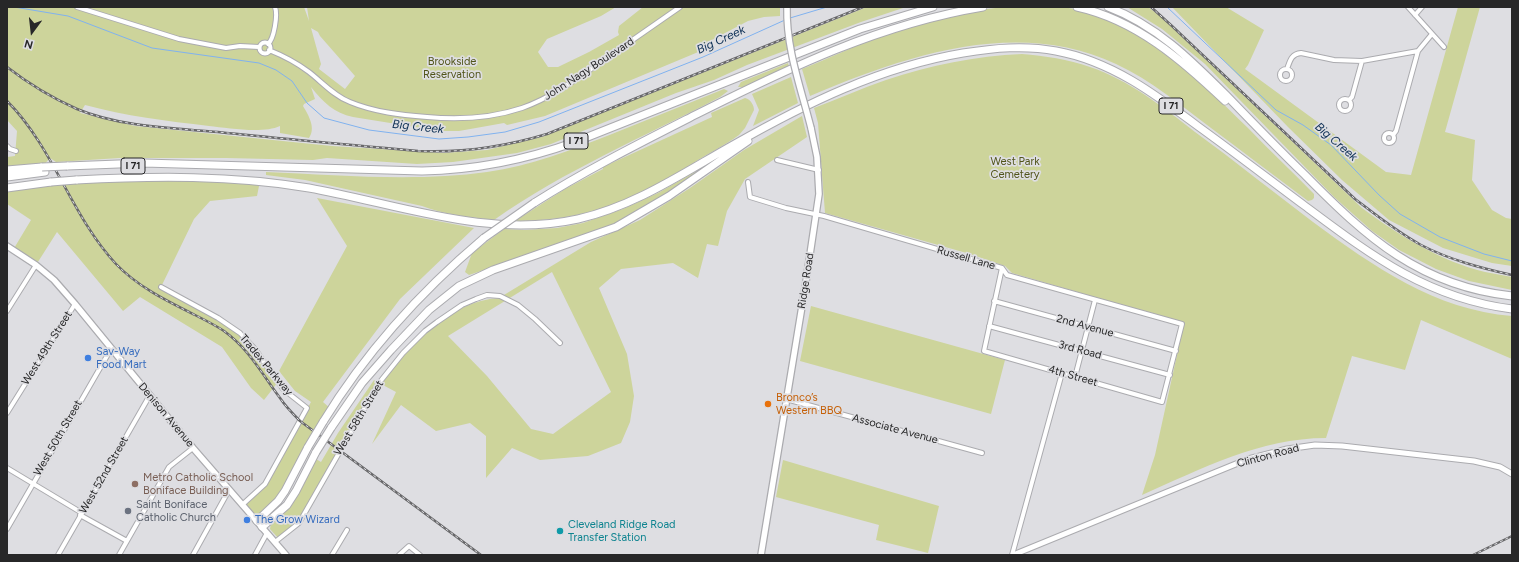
<!DOCTYPE html>
<meta charset="utf-8">
<style>
body{margin:0}
#map{position:relative;width:1519px;height:562px;overflow:hidden;background:#dedee2;font-family:Figtree,sans-serif}
canvas{display:block}
.frame{position:absolute;inset:0;border:8px solid #272728;pointer-events:none}
.north{position:absolute;left:12px;top:12px;width:40px;height:40px;-webkit-text-stroke:3px #dedee2;paint-order:stroke;rotate:195deg;font-size:11px;font-weight:700;line-height:16px;text-align:center;color:#272728}
.north::after{content:'';display:block;margin:auto;width:14px;height:18px;background:#272728;clip-path:polygon(50% 0,100% 100%,50% 72%,0 100%)}
</style>
<div id="map">
<canvas width="1519" height="562"></canvas>
<div class="frame"></div>
<div class="north">N</div>
</div>
<script>
const g = document.querySelector('canvas').getContext('2d');
g.lineJoin = 'round';
function paint(path, color) {
  g.fillStyle = color;
  g.fill(path, 'evenodd');
}
function trace(path, color, width, dash) {
  g.strokeStyle = color;
  g.lineWidth = width;
  g.lineCap = dash ? 'butt' : 'round';
  g.setLineDash(dash || []);
  g.stroke(path);
}
function drawText(font, color, halo, rows, align = 'center') {
  g.font = font + ' Figtree,sans-serif';
  g.lineWidth = 3.5;
  g.setLineDash([]);
  g.textBaseline = 'middle';
  g.strokeStyle = halo;
  g.fillStyle = color;
  for (const [text, x, y, turn = 0] of rows) {
    g.save();
    g.translate(x, y);
    g.rotate((+turn || 0) * Math.PI / 180);
    g.textAlign = isNaN(turn) ? turn : align;
    if (halo) g.strokeText(text, 0, 0);
    g.fillText(text, 0, 0);
    g.restore();
  }
}
paint(new Path2D(`
 M 7,7 L 304,7 L 309,21 L 307,7 L 616,7 L 601,16 L 547,39 L 538,52 L 548,67 L 558,67 L 589,52 L 619,35 L 618,32 L 619,26 L 643,7 L 780,7 L 780,16 L 764,17 L 748,21 L 708,42 L 703,50 L 545,116 L 507,125 L 504,123 L 459,131 L 440,131 L 353,117 C 334,113 323,102 311,87 L 315,99 L 304,104 L 303,106 C 309,116 316,128 309,138 L 280,133 L 280,126 C 263,134 228,128 209,126 C 167,121 125,116 85,105 L 80,113 L 135,126 L 332,146 L 443,153 L 487,150 L 542,137 L 867,7 L 906,7 L 861,22 L 747,65 L 714,80 L 676,93 L 551,144 L 517,153 L 453,162 L 417,164 L 327,158 L 313,160 L 226,158 L 120,158 L 56,162 L 50,158 L 42,167 L 7,170 L 7,157 L 15,156 L 17,131 L 7,120 ZM 311,28 L 318,32 L 320,36 L 355,76 L 345,89 L 319,69 L 321,64 Z
 M 1004,7 C 1030,7 1057,4 1082,11 C 1149,28 1200,81 1248,128 C 1270,151 1293,172 1314,194 L 1314,198 L 1312,200 L 1308,201 C 1275,176 1243,152 1211,128 C 1180,105 1151,80 1116,64 C 1017,17 904,56 810,96 L 802,69 C 830,58 856,45 884,35 C 922,21 964,11 1004,7 Z
 M 1127,7 L 1148,7 L 1160,16 L 1362,208 C 1398,235 1440,261 1485,272 C 1494,274 1503,275 1512,277 L 1512,290 L 1469,281 L 1436,269 L 1399,250 L 1372,231 L 1334,197 L 1205,64 L 1162,29 Z
 M 1172,7 L 1226,7 L 1264,30 L 1248,65 L 1245,69 L 1386,172 L 1411,175 L 1458,7 L 1480,7 L 1445,132 L 1475,140 L 1472,180 L 1492,210 L 1506,218 L 1512,219 L 1512,266 L 1492,263 L 1443,248 L 1389,220 L 1342,180 L 1288,127 Z
 M 1022,54 C 1045,56 1068,59 1090,67 C 1129,80 1163,107 1195,132 C 1235,161 1273,192 1313,222 C 1373,266 1435,310 1512,316 L 1512,359 L 1421,320 L 1405,370 L 1352,356 L 1326,438 C 1260,438 1201,469 1142,495 L 1155,455 L 1184,323 L 1012,273 L 1005,266 L 970,254 L 825,213 L 818,123 L 814,108 C 838,99 862,88 886,80 C 930,65 976,56 1022,54 Z
 M 788,63 L 789,67 L 744,87 L 738,87 L 741,82 Z
 M 791,77 L 798,103 L 753,126 L 759,110 L 752,94 Z
 M 724,89 L 728,91 L 720,97 C 644,137 565,170 494,220 C 470,217 445,215 422,206 L 305,180 L 266,175 L 266,172 C 337,175 417,182 487,172 C 531,166 571,150 612,134 C 649,119 687,104 724,89 Z
 M 745,98 C 751,99 754,106 754,110 L 745,128 L 739,135 C 724,146 707,154 692,164 C 631,200 588,221 515,221 L 565,189 L 603,169 L 603,167 L 712,117 L 711,113 Z
 M 802,116 L 807,137 L 745,179 L 727,211 L 718,246 L 707,244 L 698,278 L 673,263 L 621,269 L 599,288 L 627,354 L 634,396 L 630,422 L 621,443 L 588,456 L 540,460 L 512,448 L 486,478 L 486,436 L 470,423 L 436,431 L 401,405 L 372,444 L 396,392 L 381,384 C 410,346 449,301 499,298 L 591,242 L 640,220 L 690,188 L 744,150 ZM 552,272 L 611,392 L 553,434 L 531,429 L 487,376 L 448,336 Z
 M 702,168 L 704,169 L 638,212 L 605,229 L 469,275 L 465,272 L 472,253 L 504,229 L 525,230 L 557,228 L 583,223 L 623,209 L 658,193 Z
 M 122,178 L 260,181 L 257,196 L 210,201 L 194,219 L 161,287 L 228,324 L 255,349 L 278,382 L 264,400 L 251,388 L 222,347 L 140,297 L 123,311 L 57,232 L 36,265 L 13,250 L 31,220 L 7,204 L 7,188 Z
 M 317,198 L 474,228 L 400,299 L 323,402 L 331,409 L 285,491 L 257,521 L 242,505 L 265,484 L 311,402 L 295,391 L 279,371 L 347,246 Z
 M 811,306 L 1005,360 L 991,414 L 800,361 Z
 M 374,380 L 377,382 L 297,523 L 278,538 L 270,529 L 271,523 L 316,459 L 321,462 L 338,433 Z
 M 783,460 L 939,506 L 928,553 L 876,540 L 879,525 L 776,497 Z`), '#cdd49b');
trace(new Path2D(`
 M 14,7 L 68,16 L 152,48 L 259,63 L 276,70 L 292,81 L 307,103 L 324,118 L 369,130 L 439,139 L 468,137 L 505,132 L 539,122 L 703,57 L 785,20
 M 1167,7 L 1276,110 L 1303,125 L 1331,145 L 1379,195 L 1400,214 L 1440,237 L 1484,254 L 1512,261
 M 790,18 L 827,7`), '#80b2ef', 1);
const minor = new Path2D(`
 M 77,7 L 179,39 L 226,48 L 240,46 L 259,47
 M 1408,7 L 1444,47
 M 1415,15 L 1422,7
 M259.5 48a5.5 5.5 0 1 1 11 0a5.5 5.5 0 1 1-11 0Z
 M 268,44 C 274,39 278,15 275,7
 M 269,50 C 284,56 297,63 309,72 C 322,82 334,96 350,102 C 374,112 401,115 427,117 C 459,120 492,118 522,108 C 550,98 574,81 598,64 C 625,45 653,26 680,7
 M 1287,69 C 1290,61 1291,54 1301,53 L 1334,60 L 1362,61 L 1418,51 L 1432,34
 M1280 75a6 6 0 1 1 12 0a6 6 0 1 1-12 0Z
 M1339 105a6 6 0 1 1 12 0a6 6 0 1 1-12 0Z
 M 1349,100 L 1352,97 L 1362,61
 M1384 138a5 5 0 1 1 10 0a5 5 0 1 1-10 0Z
 M 1393,135 L 1396,131 L 1418,51
 M 7,146 L 10,149 L 16,151
 M 777,160 L 819,170
 M 748,182 L 750,197 L 786,208 L 824,216 L 1002,268 L 1007,275 L 1182,324 L 1162,402 L 984,351 L 1002,268
 M 161,287 L 218,318 L 240,333 L 255,349 L 283,389 L 307,408 L 265,484 L 242,505
 M 994,301 L 1176,351
 M 7,311 L 36,265
 M 989,326 L 1170,375
 M 1075,377 L 1095,300
 M 786,399 L 982,453
 M 7,413 L 75,304
 M 7,468 L 82,513
 M 80,515 L 127,541
 M 7,529 L 111,349
 M 275,542 L 299,523 L 379,383 L 403,353 L 425,331 L 437,322 L 462,305 L 476,299 L 487,295 L 500,296 L 518,305 L 535,319 L 560,343
 M 58,555 L 150,395
 M 119,555 L 169,467 L 193,448
 M 193,555 L 229,490
 M 255,555 L 267,533
 M 332,555 L 347,530
 M 399,555 L 409,546 L 420,555
 M 1012,555 L 1062,373`);
const tertiary = new Path2D(`
 M 1013,555 L 1248,459 L 1287,449 L 1315,445 L 1342,446 L 1474,461 L 1500,467 L 1512,474`);
const secondary = new Path2D(`
 M 7,246 L 36,265 L 54,280 L 75,304 L 193,448 L 286,555
 M 761,555 L 805,288 L 819,194 L 817,157 L 811,128`);
const motorway = new Path2D(`
 M 1077,7 C 1136,20 1182,60 1225,101
 M 1108,7 C 1156,25 1191,60 1226,95 C 1252,122 1278,149 1305,175 C 1367,238 1420,286 1512,296
 M 67,166 L 144,163 L 422,171 C 475,170 525,160 575,142 L 860,29 L 933,7
 M 7,170 L 42,167
 M 7,177 L 45,172
 M 76,180 C 154,176 232,175 309,188 C 398,204 488,239 578,219 C 635,206 683,173 733,145 C 805,104 880,67 963,53 C 994,48 1025,45 1056,51 C 1111,61 1155,94 1199,127 C 1235,153 1270,180 1305,206 C 1372,256 1427,298 1512,309
 M 7,188 L 51,182
 M 534,203 C 586,170 642,142 697,114 C 789,68 880,24 983,7
 M 323,422 C 367,350 420,292 484,238
 M 331,428 L 362,383 L 391,350 L 429,310 L 459,286 L 493,270 L 616,227 L 669,196 L 748,141
 M 257,521 L 278,501 L 285,491 L 308,447
 M 262,527 L 287,505 L 296,491 L 316,452`);
trace(minor, '#ababaf', 6);
trace(tertiary, '#ababaf', 7);
trace(secondary, '#ababaf', 8);
trace(motorway, '#ababaf', 9);
trace(minor, '#fff', 4);
trace(tertiary, '#fff', 5);
trace(secondary, '#fff', 5.5);
trace(motorway, '#fff', 7);
const rail = new Path2D(`
 M 1151,7 L 1172,26 L 1355,199 C 1376,215 1397,232 1421,245 C 1450,260 1481,268 1512,275
 M 7,67 C 29,84 52,98 77,109 C 120,127 173,128 218,132 C 284,139 351,145 418,151 C 462,153 504,147 547,134 L 863,7
 M 7,101 C 54,148 71,216 116,264 C 138,287 167,301 195,315 C 205,320 215,325 224,331 C 249,349 262,374 280,398 C 286,407 293,414 300,421 L 481,555
 M 1473,555 L 1512,536`);
trace(rail, '#68686a', 2.5);
trace(rail, '#dedee2', 1, [3]);
const secondaryBridge = new Path2D(`
 M 787,7 C 786,49 801,88 811,128`);
const motorwayBridge = new Path2D(`
 M 42,167 L 67,166
 M 51,182 L 76,180
 M 484,238 L 534,203
 M 308,447 L 323,422
 M 316,452 L 331,428`);
trace(secondaryBridge, '#ababaf', 8, []);
trace(motorwayBridge, '#ababaf', 9, []);
trace(secondaryBridge, '#fff', 5.5);
trace(motorwayBridge, '#fff', 7);
for (const [x, y, r, color] of [
 [88,358,4,"#3f7fe0"],
 [768,404,4,"#e8710a"],
 [135,484,4,"#8d6e63"],
 [128,511,4,"#6b7280"],
 [247,520,4,"#3f7fe0"],
 [560,531,4,"#0f9aa8"]
]) {
  const dot = new Path2D();
  dot.arc(x, y, r, 0, 2 * Math.PI);
  g.fillStyle = color;
  g.fill(dot);
  trace(dot, '#dedee2', 1.5);
}
for (const [x, y, w] of [
 [1171,106,24],
 [576,141,24],
 [133,166,24]
]) {
  const box = new Path2D();
  box.roundRect(x - w / 2, y - 8, w, 16, 3);
  g.fillStyle = '#dedee2';
  g.fill(box);
  trace(box, '#272728', 1);
}
drawText('bold 10px', '#272728', null, [
 ["I 71",1171,106],
 ["I 71",576,141],
 ["I 71",133,166]
]);
drawText('11px', '#51551a', '#dedee2', [
 ["Brookside",452,62],
 ["Reservation",452,75],
 ["West Park",1015,162],
 ["Cemetery",1015,175]
]);
drawText('11px', '#272728', '#dedee2', [
 ["John Nagy Boulevard",589,69,-33],
 ["Russell Lane",966,258,16],
 ["Ridge Road",806,281,-81],
 ["2nd Avenue",1085,326,15],
 ["West 49th Street",47,348,-58],
 ["3rd Road",1080,350,15],
 ["Tradex Parkway",266,365,50],
 ["4th Street",1073,376,16],
 ["Denison Avenue",166,415,50],
 ["West 58th Street",359,418,-59],
 ["Associate Avenue",895,429,15],
 ["West 50th Street",58,438,-60],
 ["Clinton Road",1268,456,-15],
 ["West 52nd Street",104,475,-60]
]);
drawText('11px', '#366cbe', '#dedee2', [
 ["Sav-Way",96,352],
 ["Food Mart",96,365],
 ["The Grow Wizard",255,520]
], 'left');
drawText('11px', '#c56008', '#dedee2', [
 ["Bronco’s",776,398],
 ["Western BBQ",776,411]
], 'left');
drawText('11px', '#785e54', '#dedee2', [
 ["Metro Catholic School",143,478],
 ["Boniface Building",143,491]
], 'left');
drawText('11px', '#5b616d', '#dedee2', [
 ["Saint Boniface",136,505],
 ["Catholic Church",136,518]
], 'left');
drawText('11px', '#0d838f', '#dedee2', [
 ["Cleveland Ridge Road",568,525],
 ["Transfer Station",568,538]
], 'left');
drawText('italic 12px', '#0a2d53', '#dedee2', [
 ["Big Creek",721,40,-25],
 ["Big Creek",418,127,6],
 ["Big Creek",1336,142,41]
]);
</script>
